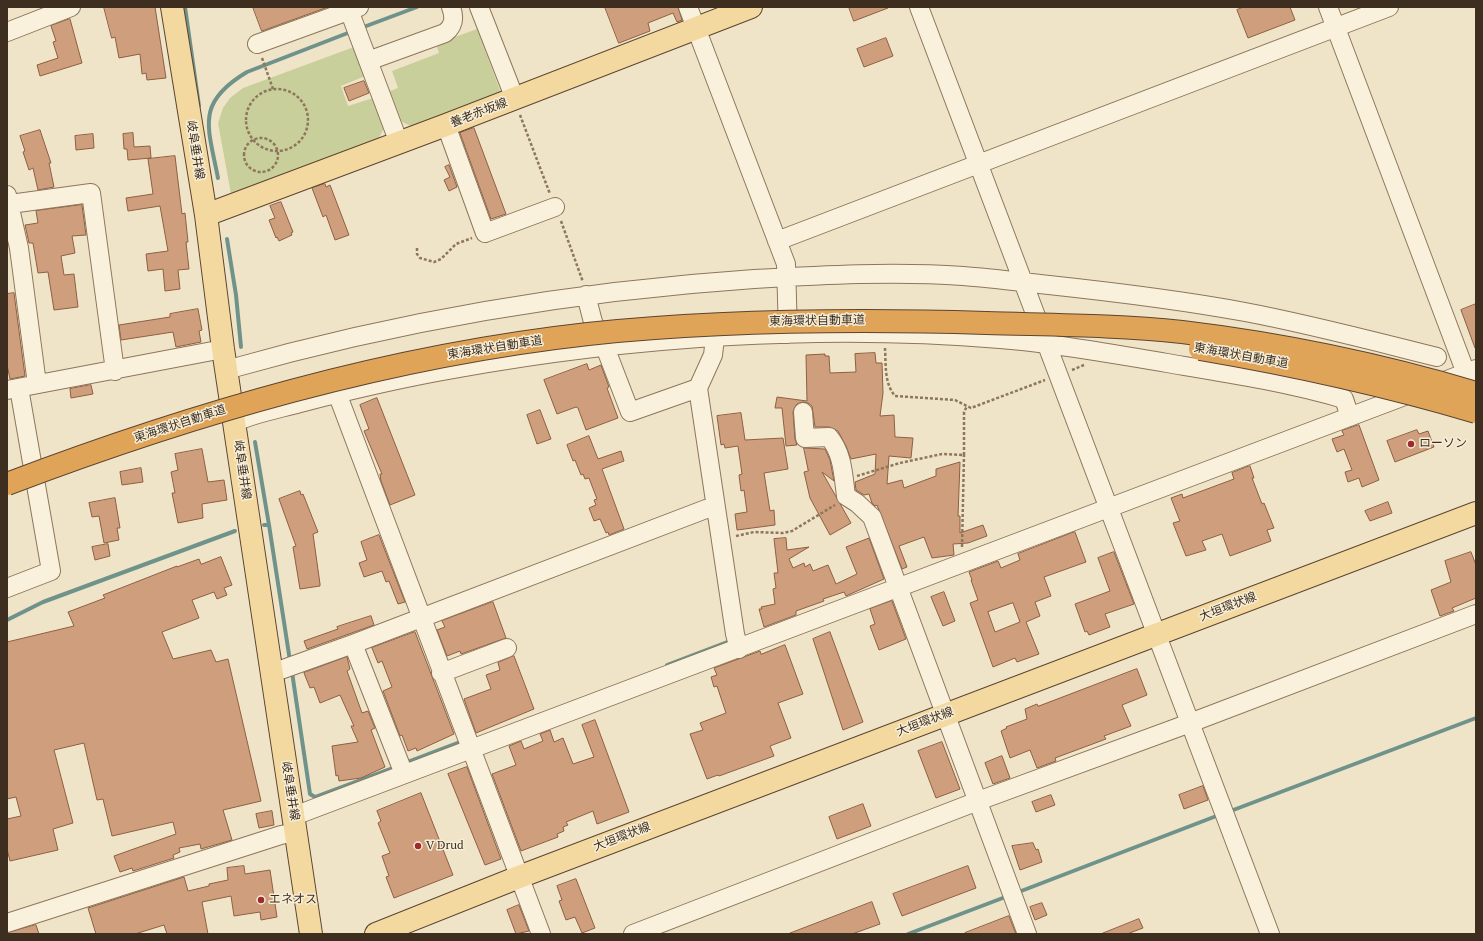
<!DOCTYPE html>
<meta charset="utf-8">
<style>
body{margin:0}
#map{position:relative;width:1483px;height:941px;overflow:hidden;background:#f0e4c8;font-family:"PT Serif",serif}
canvas{display:block}
.frame{position:absolute;inset:0;border:8px solid #3d2e20;pointer-events:none}
</style>
<div id="map">
<canvas width="1483" height="941"></canvas>
<div class="frame"></div>
</div>
<script>
const g = document.querySelector('canvas').getContext('2d');
g.lineJoin = 'round';
function paint(path, color) {
  g.fillStyle = color;
  g.fill(path, 'evenodd');
}
function trace(path, color, width, dash) {
  g.strokeStyle = color;
  g.lineWidth = width;
  g.lineCap = dash ? 'butt' : 'round';
  g.setLineDash(dash || []);
  g.stroke(path);
}
function drawText(font, color, halo, rows, align = 'center') {
  g.font = font + ' "PT Serif","Noto Sans JP",serif';
  g.lineWidth = 3;
  g.setLineDash([]);
  g.textBaseline = 'middle';
  g.strokeStyle = halo;
  g.fillStyle = color;
  for (const [text, x, y, turn = 0] of rows) {
    g.save();
    g.translate(x, y);
    g.rotate((+turn || 0) * Math.PI / 180);
    g.textAlign = isNaN(turn) ? turn : align;
    if (halo) g.strokeText(text, 0, 0);
    g.fillText(text, 0, 0);
    g.restore();
  }
}
paint(new Path2D(`
 M 477,29 L 501,93 L 413,127 L 402,122 L 390,91 L 398,88 L 392,71 L 439,53 L 436,44 Z
 M 354,47 L 365,76 L 341,86 L 348,106 L 373,98 L 384,128 L 379,138 L 231,194 L 218,123 L 223,108 L 230,98 L 243,88 Z`), '#c9cf9b');
trace(new Path2D(`
 M 185,7 L 199,106
 M 361,28 L 417,7
 M 218,178 C 208,126 195,103 247,72 L 353,31
 M 227,239 L 236,295 L 241,347
 M 255,442 L 269,525 L 264,525
 M 269,525 L 290,661
 M 7,620 L 43,602 L 235,531
 M 667,665 L 730,641
 M 292,672 L 310,794 L 315,797 L 390,769
 M 410,761 L 460,742
 M 1228,812 L 1476,718
 M 1016,893 L 1219,815
 M 908,934 L 1008,896`), '#6f938a', 4);
const building = new Path2D(`
 M 104,7 L 155,7 L 166,78 L 147,80 L 146,73 L 142,74 L 140,54 L 119,58 L 115,37 L 112,38 Z
 M 253,7 L 328,7 L 262,31 Z
 M 605,7 L 678,7 L 682,20 L 677,22 L 673,13 L 648,23 L 650,31 L 619,43 Z
 M 849,7 L 887,7 L 888,8 L 854,21 Z
 M 1244,7 L 1290,7 L 1295,20 L 1248,38 L 1237,10 Z
 M 70,19 L 82,63 L 40,76 L 37,65 L 58,58 L 53,42 L 56,41 L 51,26 Z
 M 886,38 L 893,56 L 864,67 L 857,49 Z
 M 364,81 L 369,93 L 349,101 L 344,88 Z
 M 474,128 L 506,214 L 491,219 L 460,133 Z
 M 40,130 L 51,163 L 49,163 L 54,187 L 38,190 L 33,168 L 29,170 L 23,152 L 25,151 L 20,136 Z
 M 133,133 L 134,147 L 150,146 L 151,158 L 128,160 L 127,149 L 124,149 L 123,134 Z
 M 93,134 L 94,148 L 76,150 L 75,136 Z
 M 175,156 L 182,214 L 185,213 L 188,242 L 186,242 L 189,269 L 178,270 L 180,289 L 165,291 L 163,269 L 148,271 L 146,254 L 168,251 L 160,206 L 128,211 L 126,198 L 153,194 L 148,159 Z
 M 449,165 L 457,187 L 449,191 L 444,180 L 450,177 L 445,167 Z
 M 325,184 L 326,187 L 330,185 L 349,235 L 335,240 L 326,215 L 323,217 L 312,188 Z
 M 281,202 L 293,232 L 291,233 L 292,235 L 279,241 L 277,237 L 276,238 L 269,220 L 275,218 L 270,206 Z
 M 82,205 L 86,235 L 72,236 L 75,253 L 61,256 L 64,275 L 74,274 L 78,307 L 54,310 L 48,272 L 38,273 L 33,243 L 29,243 L 25,225 L 38,223 L 36,211 Z
 M 14,293 L 25,376 L 10,379 L 7,365 L 7,294 Z
 M 1476,304 L 1476,348 L 1475,348 L 1461,310 Z
 M 198,309 L 202,330 L 199,331 L 201,342 L 176,347 L 173,332 L 121,340 L 119,325 L 170,317 L 170,314 Z
 M 875,353 L 876,363 L 882,363 L 883,393 L 880,416 L 894,415 L 895,437 L 913,438 L 911,458 L 889,456 L 887,484 L 902,480 L 904,488 L 936,476 L 936,469 L 960,462 L 958,516 L 960,516 L 960,533 L 983,525 L 987,536 L 968,543 L 953,544 L 954,555 L 932,558 L 924,537 L 899,546 L 907,567 L 902,569 L 877,505 L 875,506 L 872,503 L 869,494 L 864,495 L 856,490 L 855,482 L 875,474 L 876,454 L 851,459 L 846,446 L 838,431 L 829,427 L 815,427 L 812,406 L 808,403 L 803,402 L 797,404 L 793,412 L 795,439 L 797,445 L 786,446 L 782,408 L 775,408 L 777,397 L 807,401 L 806,355 L 825,354 L 825,356 L 829,356 L 830,373 L 856,372 L 855,354 Z
 M 587,364 L 589,370 L 601,365 L 609,387 L 607,388 L 618,418 L 586,430 L 578,408 L 576,407 L 557,414 L 544,380 Z
 M 91,385 L 93,394 L 71,398 L 70,389 Z
 M 377,398 L 415,495 L 390,505 L 381,481 L 380,474 L 382,474 L 364,431 L 369,429 L 360,405 Z
 M 540,410 L 551,439 L 537,444 L 527,415 Z
 M 741,413 L 745,440 L 783,438 L 788,469 L 764,473 L 770,511 L 774,510 L 775,525 L 737,530 L 735,514 L 747,512 L 744,490 L 741,491 L 739,475 L 742,474 L 738,446 L 725,448 L 724,444 L 721,445 L 717,416 Z
 M 1359,425 L 1379,480 L 1362,487 L 1359,478 L 1348,482 L 1345,472 L 1352,470 L 1344,449 L 1337,452 L 1332,439 L 1344,435 L 1342,431 Z
 M 1417,430 L 1419,434 L 1428,431 L 1434,447 L 1395,462 L 1387,441 Z
 M 589,436 L 598,459 L 621,451 L 624,461 L 602,469 L 624,529 L 609,535 L 608,532 L 606,533 L 600,519 L 594,521 L 589,508 L 596,505 L 594,500 L 597,499 L 589,478 L 585,479 L 583,474 L 581,475 L 575,460 L 573,461 L 567,445 Z
 M 804,448 L 825,449 L 830,460 L 834,481 L 822,472 L 851,523 L 830,535 L 810,498 L 804,472 L 808,471 Z
 M 202,449 L 208,482 L 224,480 L 227,500 L 202,504 L 203,518 L 178,523 L 172,493 L 175,493 L 171,472 L 178,470 L 175,454 Z
 M 1250,466 L 1254,478 L 1252,478 L 1262,504 L 1264,503 L 1274,528 L 1267,530 L 1271,541 L 1230,556 L 1222,534 L 1202,541 L 1206,550 L 1186,556 L 1173,523 L 1180,521 L 1171,498 L 1182,494 L 1183,498 L 1234,479 L 1232,473 Z
 M 141,468 L 143,482 L 122,485 L 120,472 Z
 M 300,491 L 301,495 L 303,494 L 318,532 L 313,534 L 320,584 L 320,586 L 300,589 L 293,547 L 296,546 L 279,499 Z
 M 115,498 L 120,528 L 117,528 L 119,540 L 104,543 L 99,516 L 92,517 L 89,503 Z
 M 1388,502 L 1392,513 L 1370,521 L 1365,511 Z
 M 1075,532 L 1086,562 L 1044,577 L 1051,596 L 1035,602 L 1040,616 L 1026,622 L 1039,654 L 1017,662 L 1015,658 L 993,667 L 970,603 L 978,600 L 971,580 L 972,580 L 969,572 L 998,561 L 1001,568 L 1020,560 L 1018,554 ZM 1013,603 L 1020,622 L 995,632 L 988,612 Z
 M 379,535 L 405,602 L 398,604 L 389,581 L 386,582 L 382,571 L 364,577 L 359,563 L 367,560 L 361,542 Z
 M 786,538 L 787,550 L 809,547 L 789,559 L 793,568 L 804,563 L 805,567 L 810,564 L 813,571 L 828,565 L 836,584 L 857,574 L 846,547 L 869,538 L 884,579 L 846,596 L 844,592 L 823,599 L 824,601 L 796,611 L 796,615 L 764,627 L 759,609 L 762,609 L 761,607 L 775,604 L 773,589 L 776,588 L 774,573 L 778,573 L 774,539 Z
 M 108,544 L 110,556 L 95,560 L 92,547 Z
 M 1114,552 L 1134,604 L 1105,614 L 1110,627 L 1089,635 L 1087,631 L 1085,632 L 1075,604 L 1110,591 L 1098,558 Z
 M 1471,552 L 1476,565 L 1476,598 L 1452,608 L 1454,611 L 1440,616 L 1431,590 L 1451,582 L 1445,561 Z
 M 221,557 L 232,585 L 224,588 L 227,595 L 217,599 L 214,592 L 192,600 L 199,618 L 162,632 L 173,659 L 211,650 L 216,662 L 228,659 L 261,801 L 223,810 L 232,840 L 201,849 L 200,844 L 179,848 L 180,852 L 173,855 L 174,858 L 133,871 L 132,868 L 120,872 L 114,856 L 176,834 L 173,822 L 112,836 L 103,799 L 97,800 L 84,743 L 54,750 L 73,823 L 53,829 L 58,850 L 10,861 L 7,849 L 7,819 L 21,816 L 16,797 L 7,799 L 7,642 L 74,626 L 68,612 L 105,598 L 103,595 L 177,566 L 177,567 L 199,559 L 201,564 Z
 M 944,592 L 955,621 L 943,626 L 931,597 Z
 M 892,601 L 906,639 L 879,650 L 870,626 L 875,624 L 870,609 Z
 M 493,602 L 506,638 L 461,654 L 460,651 L 447,656 L 437,630 L 445,627 L 442,621 Z
 M 371,616 L 374,625 L 307,649 L 304,641 L 338,629 L 337,627 Z
 M 415,632 L 454,734 L 417,751 L 416,748 L 408,751 L 402,735 L 400,736 L 383,691 L 392,687 L 382,661 L 378,663 L 372,648 Z
 M 830,632 L 863,722 L 843,730 L 813,639 Z
 M 785,645 L 803,694 L 778,703 L 791,738 L 770,746 L 774,756 L 719,776 L 718,775 L 707,779 L 690,734 L 703,730 L 700,723 L 726,713 L 717,686 L 714,687 L 711,677 L 717,675 L 714,668 L 760,651 L 761,654 Z
 M 514,656 L 534,709 L 476,733 L 464,699 L 491,689 L 486,675 L 500,670 L 498,663 Z
 M 347,657 L 350,669 L 347,671 L 362,713 L 368,711 L 375,728 L 371,730 L 385,767 L 361,778 L 339,781 L 338,775 L 336,776 L 332,746 L 358,742 L 351,726 L 354,726 L 340,695 L 320,703 L 314,687 L 310,688 L 304,673 Z
 M 1137,669 L 1147,695 L 1122,705 L 1131,726 L 1104,736 L 1106,739 L 1055,758 L 1056,761 L 1037,768 L 1030,750 L 1010,758 L 1001,731 L 1007,728 L 1006,727 L 1027,719 L 1025,709 L 1037,704 L 1038,706 Z
 M 595,720 L 629,812 L 597,824 L 593,811 L 566,822 L 568,825 L 563,827 L 564,831 L 557,834 L 558,837 L 521,851 L 492,774 L 516,765 L 509,746 L 521,741 L 524,749 L 543,741 L 540,734 L 550,730 L 554,742 L 563,738 L 573,764 L 594,757 L 582,725 Z
 M 942,742 L 960,789 L 936,798 L 918,751 Z
 M 1002,756 L 1010,778 L 993,784 L 985,763 Z
 M 467,767 L 501,859 L 485,865 L 448,774 Z
 M 1203,786 L 1208,800 L 1184,809 L 1179,795 Z
 M 421,793 L 453,875 L 394,898 L 386,877 L 389,876 L 382,856 L 390,853 L 378,823 L 381,821 L 377,811 Z
 M 1051,795 L 1055,805 L 1036,812 L 1032,802 Z
 M 863,804 L 871,826 L 837,839 L 829,817 Z
 M 272,811 L 274,825 L 259,828 L 256,814 Z
 M 1033,843 L 1036,850 L 1038,849 L 1042,862 L 1020,870 L 1012,846 Z
 M 244,866 L 245,874 L 270,870 L 277,917 L 261,920 L 260,912 L 234,916 L 231,896 L 202,902 L 208,934 L 167,934 L 164,925 L 135,934 L 96,934 L 88,908 L 184,877 L 188,891 L 209,886 L 209,884 L 228,880 L 227,868 Z
 M 968,866 L 976,888 L 902,916 L 893,894 Z
 M 576,879 L 595,928 L 582,933 L 575,917 L 566,920 L 559,901 L 562,900 L 557,886 Z
 M 872,902 L 880,924 L 852,934 L 788,934 Z
 M 1042,903 L 1047,915 L 1035,920 L 1030,907 Z
 M 519,905 L 529,931 L 516,934 L 507,910 Z
 M 1009,916 L 1016,934 L 965,934 L 965,933 Z
 M 1139,919 L 1143,928 L 1127,934 L 1101,934 Z
 M 36,925 L 39,934 L 7,934 L 7,933 Z`);
paint(building, '#cf9f7d');
trace(building, '#8d5f41', 1);
const minor = new Path2D(`
 M 479,7 L 515,99
 M 688,7 L 786,264 L 788,334
 M 919,7 L 1270,934
 M 1328,7 L 1470,384
 M 349,10 L 399,143
 M 7,32 L 71,7
 M 257,44 L 359,7
 M 368,61 L 445,33 C 454,26 455,18 451,7
 M 446,125 L 485,233 L 555,207
 M 7,195 L 19,248 L 37,384
 M 10,204 L 91,193 L 115,371
 M 777,241 L 1389,7
 M 586,295 L 593,322 L 605,347 L 630,412 L 698,388
 M 715,338 L 713,355 L 698,388 L 735,634 L 739,649
 M 226,370 C 398,321 576,291 754,279 C 823,275 894,271 963,276 C 992,278 1021,282 1049,285 C 1114,292 1180,300 1245,312 C 1309,324 1373,341 1437,357
 M 7,390 L 223,349
 M 337,393 L 541,934
 M 803,412 L 805,438 L 829,437 C 843,454 843,474 846,496 L 857,503 L 872,517 L 1027,934
 M 235,422 C 256,413 278,409 300,403 C 351,390 402,378 454,369 C 631,337 820,324 1000,339 C 1055,343 1112,354 1167,363 C 1227,373 1286,382 1344,399 L 1350,417
 M 7,588 L 51,571 L 19,388
 M 353,644 L 404,774
 M 272,673 L 353,644 L 706,509 L 716,508
 M 441,673 L 507,648
 M 294,816 L 1476,369
 M 7,923 L 281,835 L 296,832
 M 633,934 L 978,801 L 1190,723 L 1476,614`);
const major = new Path2D(`
 M 172,7 L 206,215 L 223,349 L 311,934
 M 206,215 L 446,125 L 751,7
 M 376,934 L 519,877 L 1476,513`);
trace(minor, '#8d765c', 20);
trace(major, '#5b4430', 24);
trace(new Path2D(`
 M 262,58 L 273,89
 M246 120a31 31 0 1 1 62 0a31 31 0 1 1-62 0Z
 M 520,115 L 550,194
 M244 155a17 17 0 1 1 34 0a17 17 0 1 1-34 0Z
 M 561,221 L 583,282
 M 417,248 L 417,254 L 420,258 L 434,262 L 441,259 L 456,244 L 472,238
 M 885,348 C 886,364 884,383 895,396 L 955,400 L 971,408 L 1045,380
 M 1072,370 L 1084,365
 M 857,476 L 900,463 L 942,454 L 964,455 L 964,412 L 967,406
 M 736,536 L 754,532 L 783,533 L 792,531 L 835,505
 M 962,547 L 964,455`), '#8d765c', 2.5, [3, 2]);
trace(minor, '#faf1dc', 18);
trace(major, '#f3d9a0', 22);
const highwayBridge = new Path2D(`
 M 1200,349 C 1294,365 1385,385 1476,412
 M 7,484 C 194,413 389,356 588,334 C 721,320 853,319 986,323 C 1052,325 1117,325 1182,332 C 1282,344 1379,364 1476,393`);
trace(highwayBridge, '#5b4430', 24, []);
trace(highwayBridge, '#e0a458', 22);
for (const [x, y, r, color] of [
 [1411,444,4,"#9e2a2b"],
 [418,846,4,"#9e2a2b"],
 [261,900,4,"#9e2a2b"]
]) {
  const dot = new Path2D();
  dot.arc(x, y, r, 0, 2 * Math.PI);
  g.fillStyle = color;
  g.fill(dot);
  trace(dot, '#f7eed8', 1.5);
}
drawText('12px', '#3d2e20', '#f7eed8', [
 ["養老赤坂線",479,113,-21],
 ["岐阜垂井線",195,150,81],
 ["東海環状自動車道",817,321,-1],
 ["東海環状自動車道",495,348,-9],
 ["東海環状自動車道",1241,356,10],
 ["東海環状自動車道",180,424,-18],
 ["岐阜垂井線",242,470,82],
 ["大垣環状線",1228,607,-21],
 ["大垣環状線",925,722,-21],
 ["岐阜垂井線",290,791,81],
 ["大垣環状線",622,837,-21]
]);
drawText('12px', '#3d2e20', '#f7eed8', [
 ["ローソン",1419,444],
 ["V Drud",426,846],
 ["エネオス",269,900]
], 'left');
</script>
